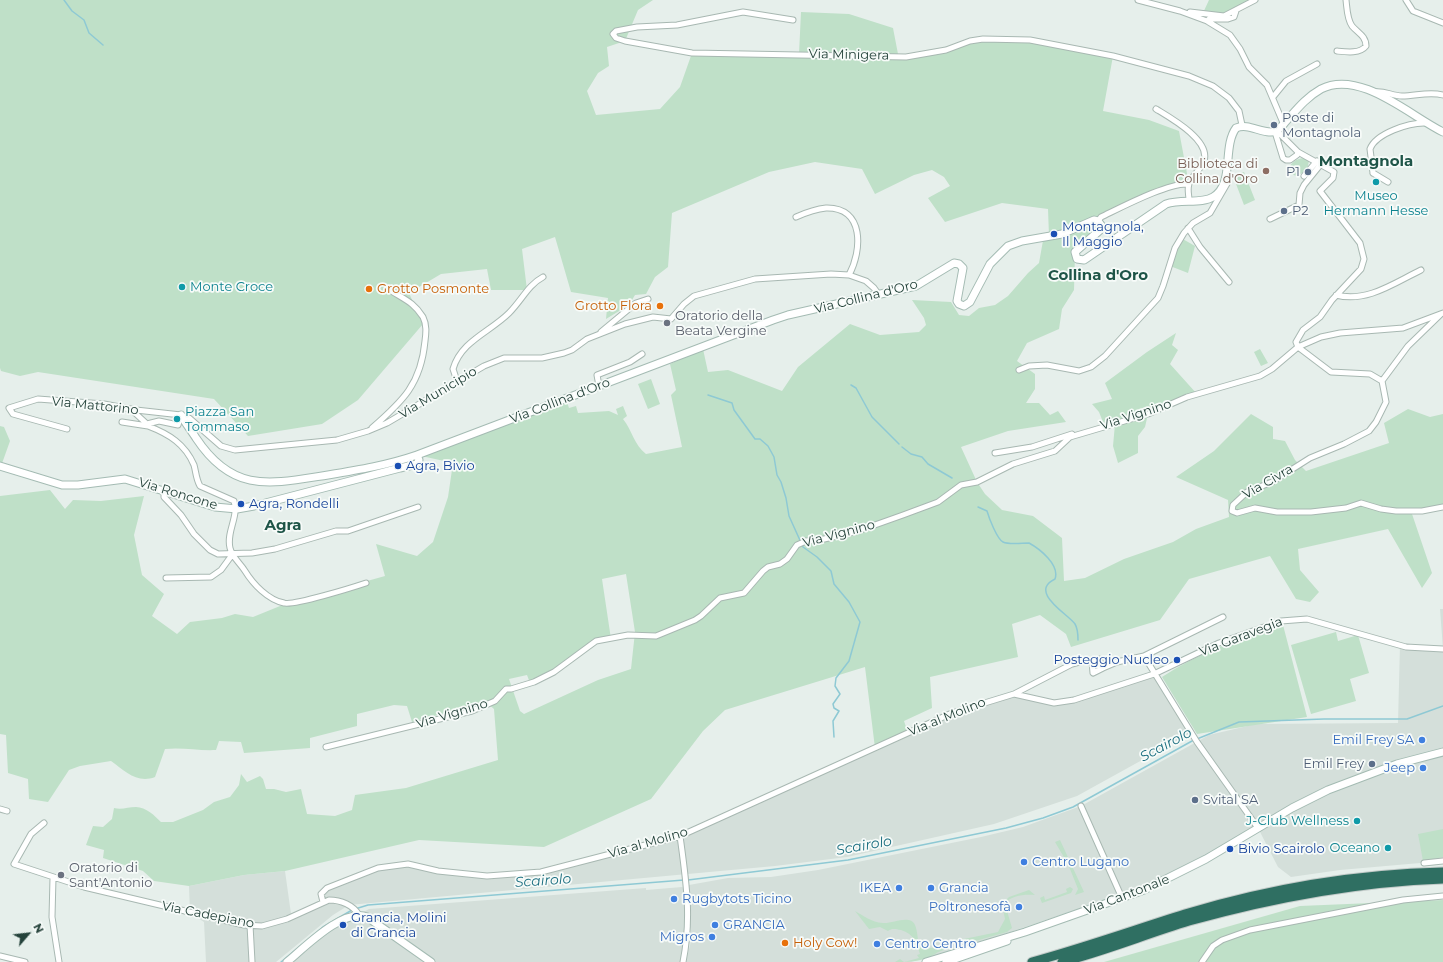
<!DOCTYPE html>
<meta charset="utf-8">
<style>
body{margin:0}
#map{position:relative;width:1443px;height:962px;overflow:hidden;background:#e6efeb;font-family:Montserrat,sans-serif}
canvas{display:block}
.north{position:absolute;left:8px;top:914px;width:40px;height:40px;-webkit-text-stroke:3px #f7fbf9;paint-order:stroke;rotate:62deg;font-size:11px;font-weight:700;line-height:16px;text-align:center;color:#24423a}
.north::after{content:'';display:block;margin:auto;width:14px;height:18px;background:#24423a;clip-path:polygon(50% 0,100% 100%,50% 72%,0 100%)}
</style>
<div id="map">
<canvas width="1443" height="962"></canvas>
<div class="north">N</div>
</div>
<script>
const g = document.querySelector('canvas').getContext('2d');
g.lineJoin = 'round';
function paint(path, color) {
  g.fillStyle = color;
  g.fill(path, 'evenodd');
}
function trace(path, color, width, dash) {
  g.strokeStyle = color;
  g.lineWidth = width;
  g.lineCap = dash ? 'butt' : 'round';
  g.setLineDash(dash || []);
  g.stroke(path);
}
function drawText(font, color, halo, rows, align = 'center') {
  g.font = font + ' Montserrat,sans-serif';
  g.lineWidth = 3.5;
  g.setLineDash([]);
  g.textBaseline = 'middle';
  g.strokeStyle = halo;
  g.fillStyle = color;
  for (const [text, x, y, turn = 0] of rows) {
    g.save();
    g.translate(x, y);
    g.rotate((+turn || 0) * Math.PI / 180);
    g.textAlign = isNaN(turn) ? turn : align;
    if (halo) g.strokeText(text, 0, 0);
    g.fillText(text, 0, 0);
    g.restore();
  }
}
paint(new Path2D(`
 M 1440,609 L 1443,609 L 1443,861 L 1340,870 L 1291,877 L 1278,867 L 1258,828 L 1225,849 L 1114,901 L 1090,905 L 975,944 L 918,960 L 911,962 L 686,962 L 691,941 L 689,885 L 728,878 L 771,877 L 818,870 L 981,837 L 1023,827 L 1081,806 L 1209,735 L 1256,724 L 1398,723 L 1400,645 L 1443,649 Z
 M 1154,674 L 1191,733 L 1077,796 L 994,824 L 847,857 L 775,866 L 349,905 L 333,915 L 276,962 L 206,962 L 204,922 L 190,913 L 189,886 L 244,875 L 285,871 L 291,914 L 322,902 L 321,894 L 327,888 L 367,871 L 408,864 L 474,875 L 541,872 L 680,836 L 931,722 L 1014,694 L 1055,703 Z
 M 682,887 L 684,888 L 687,923 L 681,962 L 290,962 L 330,930 L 369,909 L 646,888 L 646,890 Z`), '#d4dfda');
paint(new Path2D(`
 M 0,0 L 653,0 L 638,10 L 625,41 L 607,47 L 609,66 L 598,73 L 587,91 L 596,115 L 660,109 L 680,87 L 692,53 L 799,54 L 801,12 L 849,14 L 893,28 L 898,54 L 913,57 L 970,41 L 1030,40 L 1113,56 L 1103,111 L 1149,120 L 1179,131 L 1189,184 L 1177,185 L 1101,217 L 1101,225 L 1075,254 L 1074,290 L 1062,309 L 1059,329 L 1027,343 L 1017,361 L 1035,374 L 1035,389 L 1026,403 L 1039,403 L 1050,415 L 1058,411 L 1066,422 L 1008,431 L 961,447 L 977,482 L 985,494 L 1002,510 L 1033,516 L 1062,538 L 1064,581 L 1085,578 L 1124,559 L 1173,542 L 1196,529 L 1229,517 L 1228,500 L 1176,477 L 1214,451 L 1251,414 L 1273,427 L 1273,439 L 1285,441 L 1295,460 L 1306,471 L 1389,443 L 1384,423 L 1408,409 L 1430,417 L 1443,414 L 1443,507 L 1411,511 L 1432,573 L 1422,588 L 1388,529 L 1298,549 L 1300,570 L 1319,592 L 1310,602 L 1296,599 L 1270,556 L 1189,579 L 1160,620 L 1071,647 L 1066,634 L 1040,615 L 1012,624 L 1018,657 L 930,677 L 932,708 L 904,721 L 908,733 L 875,748 L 865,667 L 725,710 L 703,731 L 651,799 L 544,847 L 419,840 L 285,871 L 244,875 L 189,886 L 154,881 L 143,871 L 103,858 L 104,850 L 86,845 L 93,826 L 103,827 L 112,819 L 114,808 C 122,810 128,807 136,807 C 146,807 155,816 161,822 L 173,822 L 203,810 L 214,802 L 230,797 L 239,785 L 241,774 L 247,782 L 260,776 L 263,779 L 266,789 L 274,789 L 286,792 L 301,789 L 307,814 L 335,816 L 352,810 L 355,795 L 406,788 L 498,760 L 494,709 L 486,702 L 412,722 L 407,706 L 394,705 L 357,714 L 357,726 L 310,738 L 310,748 L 244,753 L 241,742 L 219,741 L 216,750 C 199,751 182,747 165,749 L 155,777 C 137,784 125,771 111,761 L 80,766 L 69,770 L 48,802 L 29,799 L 28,779 L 8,773 L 6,735 L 0,734 L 0,496 L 50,490 L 65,509 L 73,500 L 101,501 L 144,496 L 134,535 L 142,575 L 164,594 L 152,616 L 177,634 L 190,622 L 222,618 L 235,614 L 253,617 L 285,604 L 385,576 L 376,544 L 417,556 L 433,542 L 448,497 L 453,463 L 417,455 L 567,402 L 569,408 L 576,406 L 578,413 L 609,411 L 618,415 L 616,409 L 623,406 L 627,416 L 623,419 C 632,430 634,445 646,454 L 682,447 L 671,395 L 676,390 L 670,364 L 703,349 L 708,372 L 728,370 L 782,391 L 798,367 L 850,324 L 880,335 L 919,332 L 926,325 L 924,318 L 912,300 L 951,302 L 959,315 L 969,316 L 979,308 L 995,305 L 1008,296 L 1028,273 L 1039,263 L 1044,235 L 1049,236 L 1048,209 L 1002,203 L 945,222 L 928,198 L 950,186 L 944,177 L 932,170 L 914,175 L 875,194 L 862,169 L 815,162 L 769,172 L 672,213 L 668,267 L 655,277 L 646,294 L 635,295 L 629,305 L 606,319 L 608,298 L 571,292 L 555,237 L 522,249 L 527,290 L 491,290 L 487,269 L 441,274 L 409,293 L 423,324 L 358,400 L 322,424 L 248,436 L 214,399 L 38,372 L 20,376 L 1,371 L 0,368 ZM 626,574 L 635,632 L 631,669 L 598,680 L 524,714 L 520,711 L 509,679 L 527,675 L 530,683 L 554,672 L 596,641 L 611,639 L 602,579 Z
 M 1209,0 L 1253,0 L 1224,14 L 1203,13 Z
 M 1303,158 L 1309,161 L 1307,170 L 1297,176 L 1290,174 L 1288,169 C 1292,162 1296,159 1303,158 Z
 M 1244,172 L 1255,200 L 1244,205 L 1233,176 Z
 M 1181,238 L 1195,246 L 1188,273 L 1170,266 Z
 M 1176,333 L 1172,345 L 1178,350 L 1170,364 L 1197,394 L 1148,414 L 1145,427 L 1138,436 L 1138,453 L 1118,463 L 1113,446 L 1115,424 L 1105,427 L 1099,412 L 1092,404 L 1112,399 L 1105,383 L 1147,352 Z
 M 1260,349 L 1268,363 L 1261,366 L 1254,352 Z
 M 651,379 L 660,404 L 648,409 L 638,384 Z
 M 0,426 L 4,427 L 10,441 L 0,469 Z
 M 1278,624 L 1283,625 L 1307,717 L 1197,734 L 1162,677 C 1198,653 1238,639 1278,624 Z
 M 1336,632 L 1338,641 L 1358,635 L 1369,673 L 1350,679 L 1356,701 L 1311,714 L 1291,645 Z
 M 1443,829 L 1443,857 L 1423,861 L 1418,834 Z
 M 1060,840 L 1084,892 L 1075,895 L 1078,889 L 1068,864 L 1055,842 Z
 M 1070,887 L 1073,889 L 1071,893 L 1042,903 L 1040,898 L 1044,896 L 1045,900 L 1067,892 L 1066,889 Z
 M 1029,890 L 1035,895 C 1026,894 1010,895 1005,904 L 1012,928 L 1007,932 L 965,944 L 964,939 L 998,932 L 1005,919 L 1002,904 L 1009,897 Z
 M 1443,900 L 1443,962 L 1104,962 L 1300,906 Z
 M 855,911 C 864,916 871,922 883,923 C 892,924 910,914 915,925 C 918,932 917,940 920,947 L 923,949 L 944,946 L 944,950 C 937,952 934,955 927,958 C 917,962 905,962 895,962 L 900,959 L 904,962 L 919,958 L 917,955 L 920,954 C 916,942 914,934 901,930 C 895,929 892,928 888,931 L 880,927 L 869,929 Z`), '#bfe0c8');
trace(new Path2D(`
 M 64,0 L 72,11 L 84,20 L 89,33 L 103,45
 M 851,385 L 856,388 L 872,417 L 899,444
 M 708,395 L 732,403 L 734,410 L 755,439 L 760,439 L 768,446 L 774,457 L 777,475 L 781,482 L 786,498 L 789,516 L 803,547 L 817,557 L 831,571 L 834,584 L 849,602 L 860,622 L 849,661 L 836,678 L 835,686 L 840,694 L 833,704 L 834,708 L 839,711 L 833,721 L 834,737
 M 902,447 L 911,454 L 922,457 L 928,464 L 952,478
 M 978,507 L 987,511 C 989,518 997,539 1003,542 C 1009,545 1022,543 1029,543 C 1040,549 1060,565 1055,579 C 1028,592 1068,614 1075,624 C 1078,629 1078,635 1078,640
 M 688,880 L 848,860 L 1006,828 L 1043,818 L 1073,807 L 1192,741 L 1239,722 L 1324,719 L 1407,719 L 1443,706
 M 355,909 L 368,905 L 684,880
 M 281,962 L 323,927 L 352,910`), '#8ec9d4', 1.5);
const street = new Path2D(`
 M 1138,0 L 1180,11 L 1207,21 L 1230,35 L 1240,49 L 1249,67 L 1267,85 L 1284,125
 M 1406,0 L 1413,11 L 1443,23
 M 1190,12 L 1224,16 L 1255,0
 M 793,20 L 743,12 L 677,25 L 637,27 L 616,31 L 613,34 L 616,38 L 625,41 L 692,53 L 906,57 L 946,50 L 970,41 L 983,39 L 1030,40 L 1113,56 L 1189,76 L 1213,86 L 1229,98 L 1239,111 L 1242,125
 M 1207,21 L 1209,19 L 1228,19 L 1234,17 L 1236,11
 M 1337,51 C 1346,52 1360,54 1366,46 C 1366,36 1358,33 1352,26 C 1347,19 1347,8 1346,0
 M 1374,92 C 1384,90 1392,96 1402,96 C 1416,96 1429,91 1443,95
 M 1273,97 L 1286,81 L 1317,64
 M 1156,109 C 1169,117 1211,140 1204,161 C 1201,170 1191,176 1189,184 C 1187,189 1189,195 1189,200
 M 1275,132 L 1283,158 L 1286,160 L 1290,160 L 1297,155 L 1298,152 L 1277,131
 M 1298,152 L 1334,172 L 1333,178 L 1320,191 L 1360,243 L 1364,259 L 1361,269 L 1332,300 L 1320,317 L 1303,330 L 1296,342 L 1298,347
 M 1373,173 L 1370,149 C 1376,133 1409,123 1424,123
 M 1373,173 L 1388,182
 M 1304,176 L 1317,161
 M 796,217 C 805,213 815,209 826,208 C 865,207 862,251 849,275
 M 1270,219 L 1299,205 L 1300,193 L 1304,185 L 1321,164
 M 1098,221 L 1101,217 C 1120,208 1169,182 1189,184
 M 1188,228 L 1200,247 L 1229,282
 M 1336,295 C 1367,303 1394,283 1421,270
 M 601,332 L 636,303 L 648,299
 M 1298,347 L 1331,372 L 1370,374 L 1382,381
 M 1019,370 L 1029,366 L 1047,365 L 1079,371 L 1091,367 L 1105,356 L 1158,298 L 1163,286 L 1175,248 L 1184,233 L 1193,223 L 1210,213 L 1228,182 L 1225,178
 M 457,381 L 453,369 C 461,341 490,332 509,313 C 522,300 528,285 543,277
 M 1382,381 L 1386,402 L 1376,422 L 1369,431 L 1344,444 L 1310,458 L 1272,482 L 1247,492 L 1233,505 L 1232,511 L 1237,513 L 1255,508 L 1277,512 L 1311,512 L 1346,508 L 1361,503 L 1381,509 L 1396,511 L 1422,511 L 1443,507
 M 1382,381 L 1408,346 L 1440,315
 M 599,386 L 597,375 L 630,362 L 642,354
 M 135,413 L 147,424
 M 181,415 L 178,425 L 159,421 L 147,424 L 148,426 C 169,434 185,444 194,465 C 196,472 196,479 200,486 L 234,501 C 239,517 226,532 230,548 C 232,557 240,563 245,571 C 253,584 268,600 284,603 C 293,606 354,587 366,583
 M 122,422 L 148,426
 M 372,428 C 403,401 421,384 425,341 C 426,333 427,325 423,317 C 414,303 406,300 393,292
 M 67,429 L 13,414 L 9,408 L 38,399 L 104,404 L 136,410 L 181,415 L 189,418 L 221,446 L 235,450 L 337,440 L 368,431 L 387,423 L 484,366 L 504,358 L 542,358 L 564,353 L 572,350 L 587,339 L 625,324 L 653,317 L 671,319 L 684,304 L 694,296 L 755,279 L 831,274 L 849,275 L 866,281 L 874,288 L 879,295
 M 995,453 L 1032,447 L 1072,434
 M 164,491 L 164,497 L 181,515 L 194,534 L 210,550 L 218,554 L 252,553 L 275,549 L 336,531 L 348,531 L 418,507
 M 166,578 L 211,577 L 221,570 L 232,555
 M 1144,656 L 1197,742 L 1258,828
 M 1099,659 L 1103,668 L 1093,673 L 1092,661 Z
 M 1014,694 L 1072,664 L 1087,660 L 1103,668 L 1117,662 L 1144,656 L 1223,617
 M 326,747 L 472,711 L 495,701 L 506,689 L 511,689 L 534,682 L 554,672 L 596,641 L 628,635 L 656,636 L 695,620 L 701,616 L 720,598 L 744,593 L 763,571 L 768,567 L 780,564 L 787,559 L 797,545 L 806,541 L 820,540 L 858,531 L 903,515 L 938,502 L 961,485 L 977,482 L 1013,464 L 1055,451 L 1070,437 L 1148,414 L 1187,397 L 1260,376 L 1272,369 L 1298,347 L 1321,337 L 1340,333 L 1403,328 L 1443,313
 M 1081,806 L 1122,898
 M 0,809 L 7,811
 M 44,823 L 31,834 L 14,864 L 84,887 L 244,925 L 262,926 L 287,919 L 329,900 C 341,900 353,905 359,915
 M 680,836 C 686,880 692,918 683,962
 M 1424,863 L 1443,861
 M 53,878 L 52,917 L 59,962
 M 323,902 L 321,894 L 327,888 L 378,868 L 408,864 L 438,871 L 487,876 L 541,872 L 680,836 L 952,713 L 1014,694 L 1054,703 L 1074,700 L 1154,674 L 1219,643 L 1281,621 L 1307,619 L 1406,647 L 1443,649
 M 250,925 L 252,962
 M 0,956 L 25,962
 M 1202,962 L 1213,946 L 1222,940 L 1250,930 L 1403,900 L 1443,896`);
const secondary = new Path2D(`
 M 181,415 C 185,423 191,430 196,438 C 233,494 270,484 328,475 C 358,470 388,465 417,455 L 773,320 L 788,315 L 916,286 L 954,263 L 959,264 L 963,268 L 957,301 L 959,304 L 964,306 L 970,302 L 990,264 L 1008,246 L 1022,241 L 1062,234 L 1094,220 L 1098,221 L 1101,225 L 1100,230 L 1075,252 L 1077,259 L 1084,260 L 1166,204 C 1181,199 1202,204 1213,197 C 1235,184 1222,147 1236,128 C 1249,122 1264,136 1277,131 C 1292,116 1303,99 1321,89 C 1360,69 1410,116 1443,132
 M 0,466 L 62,485 L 78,485 L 125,479 L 215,507 L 237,509 L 254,506 L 400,468 L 417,464 L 419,460 L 417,455
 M 287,962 C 304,948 344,907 367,917 L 431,962
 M 926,962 L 1025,932 L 1144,890 L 1206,859 L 1292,808 L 1328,790 L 1397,764 L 1443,752
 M 946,962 L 1007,941`);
const highway = new Path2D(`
 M 1032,962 C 1083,948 1134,930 1185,914 C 1268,889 1356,874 1443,872
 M 1062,962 C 1105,951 1146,934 1189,921 C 1272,898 1357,882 1443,879`);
trace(street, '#a8b8b2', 7);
trace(secondary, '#a4bbb3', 9);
trace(highway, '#c2cac8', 11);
trace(street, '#fff', 5);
trace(secondary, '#fff', 7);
trace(highway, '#2f6f62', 9);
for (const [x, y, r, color] of [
 [1274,125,4,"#5c6f8a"],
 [1266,171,4,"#8d6e63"],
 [1308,172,4,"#5c6f8a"],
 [1376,182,4,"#0f9aa8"],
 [1284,211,4,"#5c6f8a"],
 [1054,234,4,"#1a4fb4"],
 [182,287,4,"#0f9aa8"],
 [369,289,4,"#e8710a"],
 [660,306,4,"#e8710a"],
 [667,323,4,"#6b7280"],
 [177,419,4,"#0f9aa8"],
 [398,466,4,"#1a4fb4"],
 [241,504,4,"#1a4fb4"],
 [1177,660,4,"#1a4fb4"],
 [1422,740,4,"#3f7fe0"],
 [1372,764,4,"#5c6f8a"],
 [1423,768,4,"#3f7fe0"],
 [1195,800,4,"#5c6f8a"],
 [1357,821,4,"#0f9aa8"],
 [1388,848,4,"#0f9aa8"],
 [1230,849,4,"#1a4fb4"],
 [1024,862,4,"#3f7fe0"],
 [61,875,4,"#6b7280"],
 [899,888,4,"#3f7fe0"],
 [931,888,4,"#3f7fe0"],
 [674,899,4,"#3f7fe0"],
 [1019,907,4,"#3f7fe0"],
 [343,925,4,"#1a4fb4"],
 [715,925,4,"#3f7fe0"],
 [712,937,4,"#3f7fe0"],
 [785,943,4,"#e8710a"],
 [877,944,4,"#3f7fe0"]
]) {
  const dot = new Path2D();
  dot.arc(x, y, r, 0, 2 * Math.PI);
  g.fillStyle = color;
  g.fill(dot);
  trace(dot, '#f7fbf9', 1.5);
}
drawText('13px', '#24423a', '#f7fbf9', [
 ["Via Minigera",849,55,1],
 ["Via Collina d'Oro",866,297,-14],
 ["Via Municipio",438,393,-31],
 ["Via Collina d'Oro",560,401,-21],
 ["Via Mattorino",95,406,6],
 ["Via Vignino",1136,415,-18],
 ["Via Civra",1268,482,-30],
 ["Via Roncone",178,494,17],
 ["Via Vignino",839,534,-15],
 ["Via Garavegia",1241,637,-21],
 ["Via Vignino",452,714,-17],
 ["Via al Molino",947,717,-22],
 ["Via al Molino",648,843,-16],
 ["Via Cantonale",1127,895,-21],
 ["Via Cadepiano",208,915,11]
]);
drawText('13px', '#4e5e75', '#f7fbf9', [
 ["Poste di",1282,118],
 ["Montagnola",1282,133],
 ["P1",1300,172,"right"],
 ["P2",1292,211],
 ["Emil Frey",1364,764,"right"],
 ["Svital SA",1203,800]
], 'left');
drawText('13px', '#785e54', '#f7fbf9', [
 ["Biblioteca di",1258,164],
 ["Collina d'Oro",1258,179]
], 'right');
drawText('13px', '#0d838f', '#f7fbf9', [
 ["Museo",1376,196,"center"],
 ["Hermann Hesse",1376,211,"center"],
 ["Monte Croce",190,287],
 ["Piazza San",185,412],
 ["Tommaso",185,427],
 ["J-Club Wellness",1349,821,"right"],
 ["Oceano",1380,848,"right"]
], 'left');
drawText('13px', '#164399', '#f7fbf9', [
 ["Montagnola,",1062,227],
 ["Il Maggio",1062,242],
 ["Agra, Bivio",406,466],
 ["Agra, Rondelli",249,504],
 ["Posteggio Nucleo",1169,660,"right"],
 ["Bivio Scairolo",1238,849],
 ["Grancia, Molini",351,918],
 ["di Grancia",351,933]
], 'left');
drawText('13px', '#c56008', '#f7fbf9', [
 ["Grotto Posmonte",377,289],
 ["Grotto Flora",652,306,"right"],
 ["Holy Cow!",793,943]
], 'left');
drawText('13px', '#5b616d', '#f7fbf9', [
 ["Oratorio della",675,316],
 ["Beata Vergine",675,331],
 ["Oratorio di",69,868],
 ["Sant'Antonio",69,883]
], 'left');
drawText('13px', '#366cbe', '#f7fbf9', [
 ["Emil Frey SA",1414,740],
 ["Jeep",1415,768],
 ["Centro Lugano",1032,862,"left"],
 ["IKEA",891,888],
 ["Grancia",939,888,"left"],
 ["Rugbytots Ticino",682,899,"left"],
 ["Poltronesofà",1011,907],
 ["GRANCIA",723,925,"left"],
 ["Migros",704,937],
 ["Centro Centro",885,944,"left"]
], 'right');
drawText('italic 14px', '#1c6f80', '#f7fbf9', [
 ["Scairolo",1166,745,-28],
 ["Scairolo",864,846,-10],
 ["Scairolo",543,881,-4]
]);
drawText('bold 15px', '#1f5548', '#f7fbf9', [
 ["Montagnola",1366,162],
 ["Collina d'Oro",1098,276],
 ["Agra",283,526]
]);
</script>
